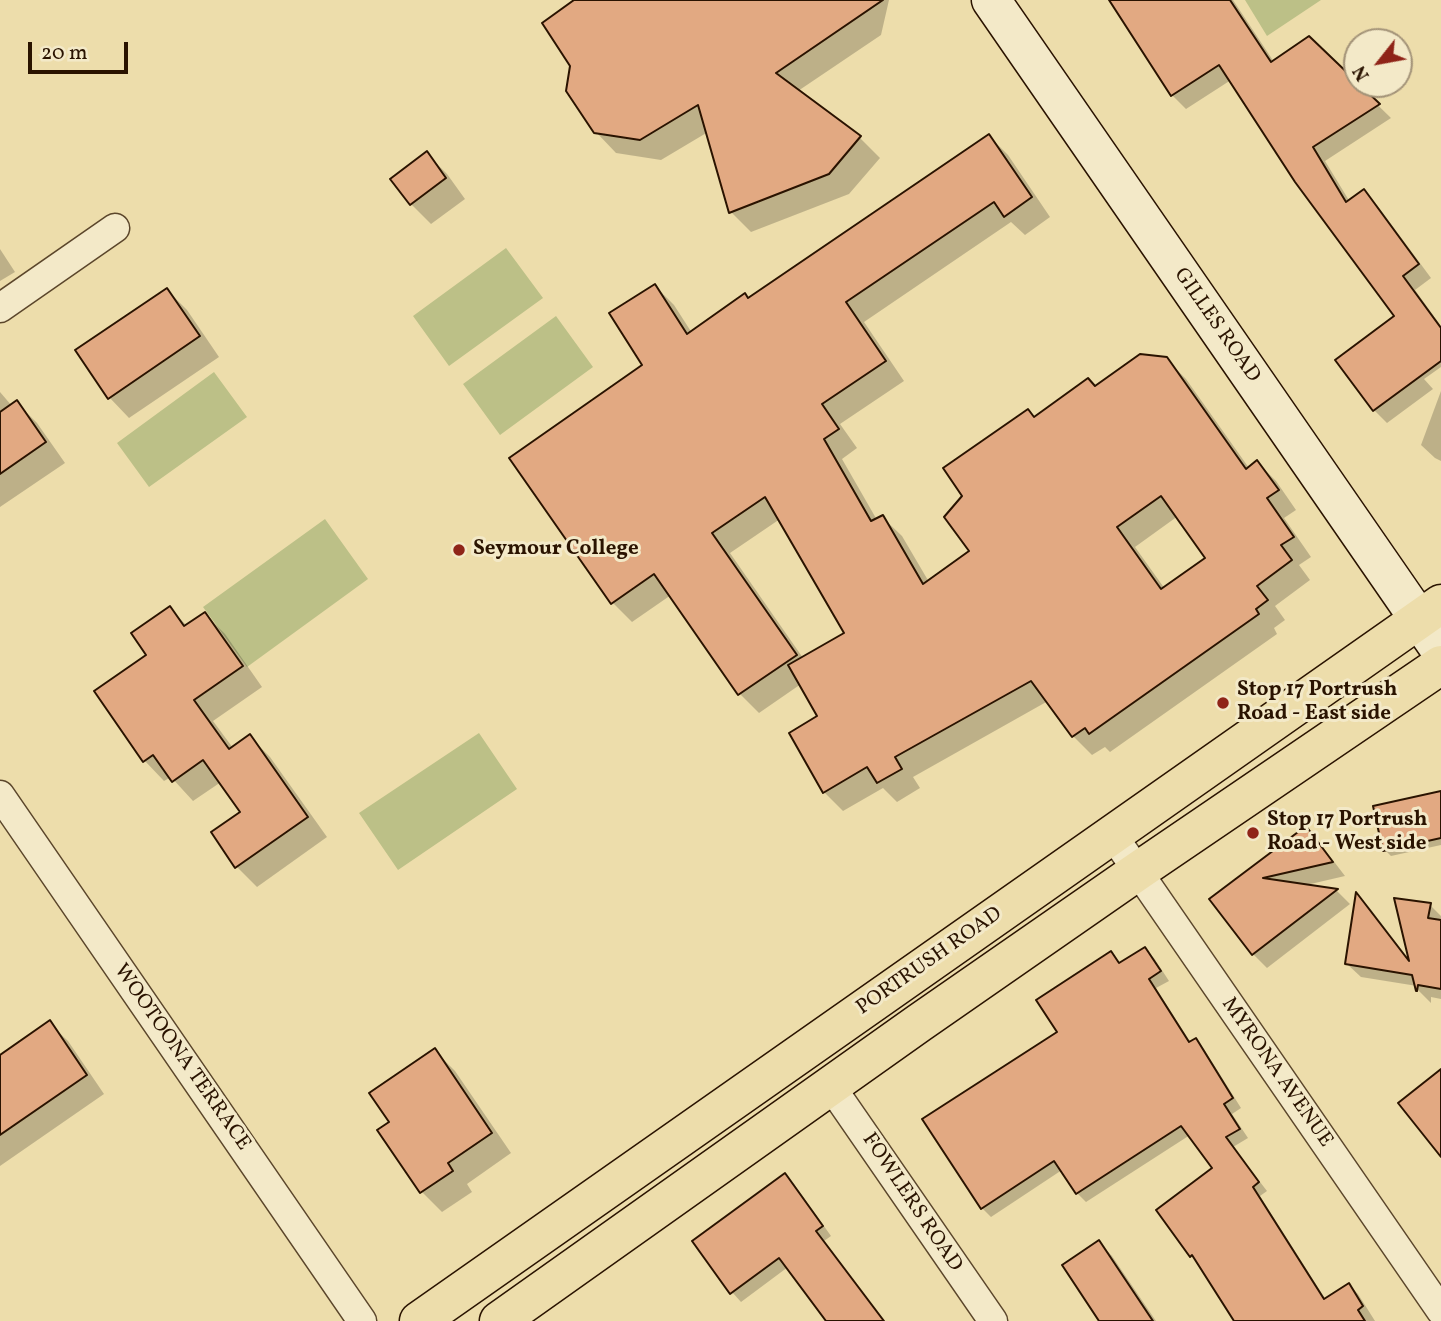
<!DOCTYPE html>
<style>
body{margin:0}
#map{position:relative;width:1441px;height:1321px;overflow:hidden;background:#edddab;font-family:Vollkorn,serif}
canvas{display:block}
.north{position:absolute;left:1343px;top:28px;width:70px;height:70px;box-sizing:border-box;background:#f3e9c8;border:2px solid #a39378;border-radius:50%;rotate:239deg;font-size:19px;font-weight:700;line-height:28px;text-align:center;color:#2a1300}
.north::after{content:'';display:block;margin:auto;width:24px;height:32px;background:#8f2418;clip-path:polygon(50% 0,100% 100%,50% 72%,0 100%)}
.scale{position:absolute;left:28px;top:42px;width:100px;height:32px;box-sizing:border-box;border:4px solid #2a1300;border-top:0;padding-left:9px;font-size:21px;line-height:24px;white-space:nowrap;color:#2a1300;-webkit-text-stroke:5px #f3e9c8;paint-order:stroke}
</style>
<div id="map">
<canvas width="1441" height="1321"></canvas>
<div class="north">N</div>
<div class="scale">20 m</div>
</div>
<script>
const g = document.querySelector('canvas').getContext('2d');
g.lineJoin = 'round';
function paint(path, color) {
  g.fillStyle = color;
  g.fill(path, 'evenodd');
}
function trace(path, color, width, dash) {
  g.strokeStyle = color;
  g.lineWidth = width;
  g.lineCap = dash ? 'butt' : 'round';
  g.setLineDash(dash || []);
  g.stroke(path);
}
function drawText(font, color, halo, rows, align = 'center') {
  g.font = font + ' Vollkorn,serif';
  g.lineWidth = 6;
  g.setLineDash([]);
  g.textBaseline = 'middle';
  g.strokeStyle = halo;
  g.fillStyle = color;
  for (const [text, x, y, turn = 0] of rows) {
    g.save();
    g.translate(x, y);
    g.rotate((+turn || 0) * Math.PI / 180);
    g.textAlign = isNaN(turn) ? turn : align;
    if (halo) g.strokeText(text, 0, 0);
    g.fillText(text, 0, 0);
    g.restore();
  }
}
paint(new Path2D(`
 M 1245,0 L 1321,0 L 1267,36 Z
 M 506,248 L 543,298 L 449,366 L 413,316 Z
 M 556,316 L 593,367 L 500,435 L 463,384 Z
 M 214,372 L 247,417 L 149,487 L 117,443 Z
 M 325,519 L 368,579 L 247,667 L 203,607 Z
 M 479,733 L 517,789 L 398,870 L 359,813 Z`), '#bcc087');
paint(new Path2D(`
 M 577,0 L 889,0 L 881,35 L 798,91 L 860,138 L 880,158 L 849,194 L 751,232 L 731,212 L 708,132 L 661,160 L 616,153 L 596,132 Z
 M 1125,0 L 1233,0 L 1274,62 L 1309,38 L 1391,118 L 1325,161 L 1350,202 L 1363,191 L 1377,205 L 1431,278 L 1415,290 L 1441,326 L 1441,367 L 1424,379 L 1433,389 L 1387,423 L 1374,410 L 1396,316 L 1231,80 L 1186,109 L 1172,95 Z
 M 989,136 L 1008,155 L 1050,217 L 1025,235 L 1011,222 L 864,322 L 904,381 L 840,424 L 857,448 L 842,459 L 877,520 L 882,517 L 902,536 L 929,582 L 971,551 L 1035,418 L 1096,388 L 1166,359 L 1186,379 L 1249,468 L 1257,462 L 1276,481 L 1296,510 L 1284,518 L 1311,557 L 1299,565 L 1310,580 L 1275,606 L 1285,620 L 1274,628 L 1277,634 L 1110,752 L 1105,747 L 1092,755 L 1073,736 L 1048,701 L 913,777 L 920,788 L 897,802 L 883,788 L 843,811 L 824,792 L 820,717 L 801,684 L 759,713 L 740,694 L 671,595 L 632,622 L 613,603 L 655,286 L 674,305 L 692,333 L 749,300 ZM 1178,516 L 1207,558 L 1165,589 L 1135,547 ZM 780,519 L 846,634 L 803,658 L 730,553 Z
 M 427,154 L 447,174 L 465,199 L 431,224 L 411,204 Z
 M 0,249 L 15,272 L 0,281 Z
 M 167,290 L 187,310 L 219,357 L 129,418 L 109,397 Z
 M 1441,391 L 1441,461 L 1435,458 L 1421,445 Z
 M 0,392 L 12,406 L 17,403 L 37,423 L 65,463 L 0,507 Z
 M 170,608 L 187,626 L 205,614 L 225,634 L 262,687 L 213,721 L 233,748 L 250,737 L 270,757 L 327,837 L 257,887 L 237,867 L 242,812 L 221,782 L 193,801 L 171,777 L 164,781 L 144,760 L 149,656 Z
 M 1441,793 L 1441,845 L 1391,856 L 1385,850 Z
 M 1305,828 L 1319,842 L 1345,876 L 1302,886 L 1337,891 L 1350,904 L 1267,968 L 1253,954 L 1212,900 Z
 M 1357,895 L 1369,907 L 1411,962 L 1430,905 L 1441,916 L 1441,999 L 1431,997 L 1431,1003 L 1418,990 L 1417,986 L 1361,977 L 1347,964 Z
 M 1145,949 L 1154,958 L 1169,981 L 1156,988 L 1191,1043 L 1196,1040 L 1204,1049 L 1241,1108 L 1232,1114 L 1248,1138 L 1233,1147 L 1267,1191 L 1260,1196 L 1326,1300 L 1349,1285 L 1358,1294 L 1375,1321 L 1236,1321 L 1199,1263 L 1192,1256 L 1158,1210 L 1215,1168 L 1190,1135 L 1086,1202 L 1077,1193 L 1062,1170 L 991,1217 L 982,1208 L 1059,1033 L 1111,953 L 1121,964 Z
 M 49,1023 L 68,1041 L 104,1094 L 0,1166 L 0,1057 Z
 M 435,1051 L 455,1071 L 511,1153 L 467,1184 L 472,1192 L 442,1212 L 422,1192 Z
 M 785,1175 L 794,1184 L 831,1236 L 824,1241 L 884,1321 L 828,1321 L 788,1267 L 741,1302 L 732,1292 Z
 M 1099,1242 L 1112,1256 L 1156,1321 L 1102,1321 Z`), '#0003');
const building = new Path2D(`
 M 574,0 L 883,0 L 776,73 L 861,136 L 829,174 L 729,213 L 698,105 L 640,140 L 594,133 L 566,91 L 570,66 L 542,23 Z
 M 1109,0 L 1230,0 L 1271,62 L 1309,36 L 1357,82 L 1357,84 L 1359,84 L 1380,104 L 1313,147 L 1346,202 L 1364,189 L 1419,264 L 1403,276 L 1441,328 L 1441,361 L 1373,411 L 1335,360 L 1394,316 L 1295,182 L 1219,65 L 1171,96 Z
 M 989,134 L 1032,197 L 1004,217 L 994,202 L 846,302 L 886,361 L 822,404 L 839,429 L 824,439 L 871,521 L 883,515 L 923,584 L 969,551 L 944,517 L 962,496 L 943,468 L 1028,409 L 1034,417 L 1088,378 L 1095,386 L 1140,354 L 1167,357 L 1246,469 L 1257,460 L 1279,490 L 1267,498 L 1294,537 L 1281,545 L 1292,560 L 1257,586 L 1268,600 L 1256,609 L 1259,614 L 1089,734 L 1085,728 L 1072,737 L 1031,681 L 895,757 L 902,769 L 877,783 L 867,767 L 823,793 L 789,733 L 817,716 L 788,665 L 844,633 L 765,497 L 712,533 L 797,655 L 738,695 L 654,574 L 611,604 L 509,458 L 642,365 L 609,313 L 655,284 L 687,334 L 745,293 L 748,298 ZM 1161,496 L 1205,558 L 1161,589 L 1117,527 Z
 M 427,151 L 446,178 L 410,205 L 390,179 Z
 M 167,288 L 200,336 L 108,399 L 75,350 Z
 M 17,400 L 46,442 L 0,474 L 0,412 Z
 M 170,606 L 184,626 L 205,612 L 243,666 L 194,700 L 229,749 L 250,734 L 308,817 L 235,868 L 211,832 L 240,812 L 203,760 L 172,782 L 153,755 L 143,762 L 94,691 L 146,655 L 131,633 Z
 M 1441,791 L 1441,838 L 1383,851 L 1373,806 Z
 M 1306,826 L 1333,862 L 1263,878 L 1338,889 L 1252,955 L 1209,899 Z
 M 1356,892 L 1409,961 L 1394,898 L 1431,903 L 1428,918 L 1441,920 L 1441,989 L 1418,985 L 1417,991 L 1416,991 L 1412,975 L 1345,964 Z
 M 1145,947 L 1161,971 L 1149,979 L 1189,1042 L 1196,1038 L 1233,1098 L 1224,1104 L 1240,1129 L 1226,1137 L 1259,1182 L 1253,1187 L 1324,1299 L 1349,1283 L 1363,1306 L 1358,1310 L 1365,1321 L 1234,1321 L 1192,1255 L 1190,1257 L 1156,1210 L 1212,1168 L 1181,1126 L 1076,1194 L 1054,1161 L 981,1209 L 922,1119 L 1057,1032 L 1036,1000 L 1111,951 L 1119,963 Z
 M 50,1020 L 87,1075 L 0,1135 L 0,1055 Z
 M 435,1048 L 492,1133 L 448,1163 L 453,1171 L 420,1193 L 377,1130 L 389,1122 L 369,1093 Z
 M 1441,1069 L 1441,1157 L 1398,1103 Z
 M 785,1173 L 823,1226 L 816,1231 L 884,1321 L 826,1321 L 779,1258 L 730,1294 L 692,1241 Z
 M 1099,1240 L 1153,1321 L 1099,1321 L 1062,1265 Z`);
paint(building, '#e2a982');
trace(building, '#2a1300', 2);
const street = new Path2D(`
 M 0,308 L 115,228
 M 0,795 L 362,1321
 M 1112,834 L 1441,1311
 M 830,1085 L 993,1321`);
const secondary = new Path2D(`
 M 991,0 L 1441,651`);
const highway = new Path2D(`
 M 419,1321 L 1441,604
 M 499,1321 L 919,1023 L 1138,871 L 1441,665`);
trace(street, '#5b462b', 31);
trace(secondary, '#2a1300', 41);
trace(highway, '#2a1300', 41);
trace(street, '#f3e9c8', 28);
trace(secondary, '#f3e9c8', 38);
trace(highway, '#edddab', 38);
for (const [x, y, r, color] of [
 [459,550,7,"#8f2418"],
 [1223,703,7,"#8f2418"],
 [1253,833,7,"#8f2418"]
]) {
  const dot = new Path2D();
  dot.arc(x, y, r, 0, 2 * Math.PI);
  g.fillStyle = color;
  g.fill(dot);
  trace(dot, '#f3e9c8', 2.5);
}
drawText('21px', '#2a1300', '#f3e9c8', [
 ["GILLES ROAD",1216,326,55],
 ["PORTRUSH ROAD",930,962,-35],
 ["WOOTOONA TERRACE",181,1058,55],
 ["MYRONA AVENUE",1276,1073,55],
 ["FOWLERS ROAD",911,1203,56]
]);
drawText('bold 21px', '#2a1300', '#f3e9c8', [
 ["Seymour College",473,550],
 ["Stop 17 Portrush",1237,691],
 ["Road - East side",1237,715],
 ["Stop 17 Portrush",1267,821],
 ["Road - West side",1267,845]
], 'left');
</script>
